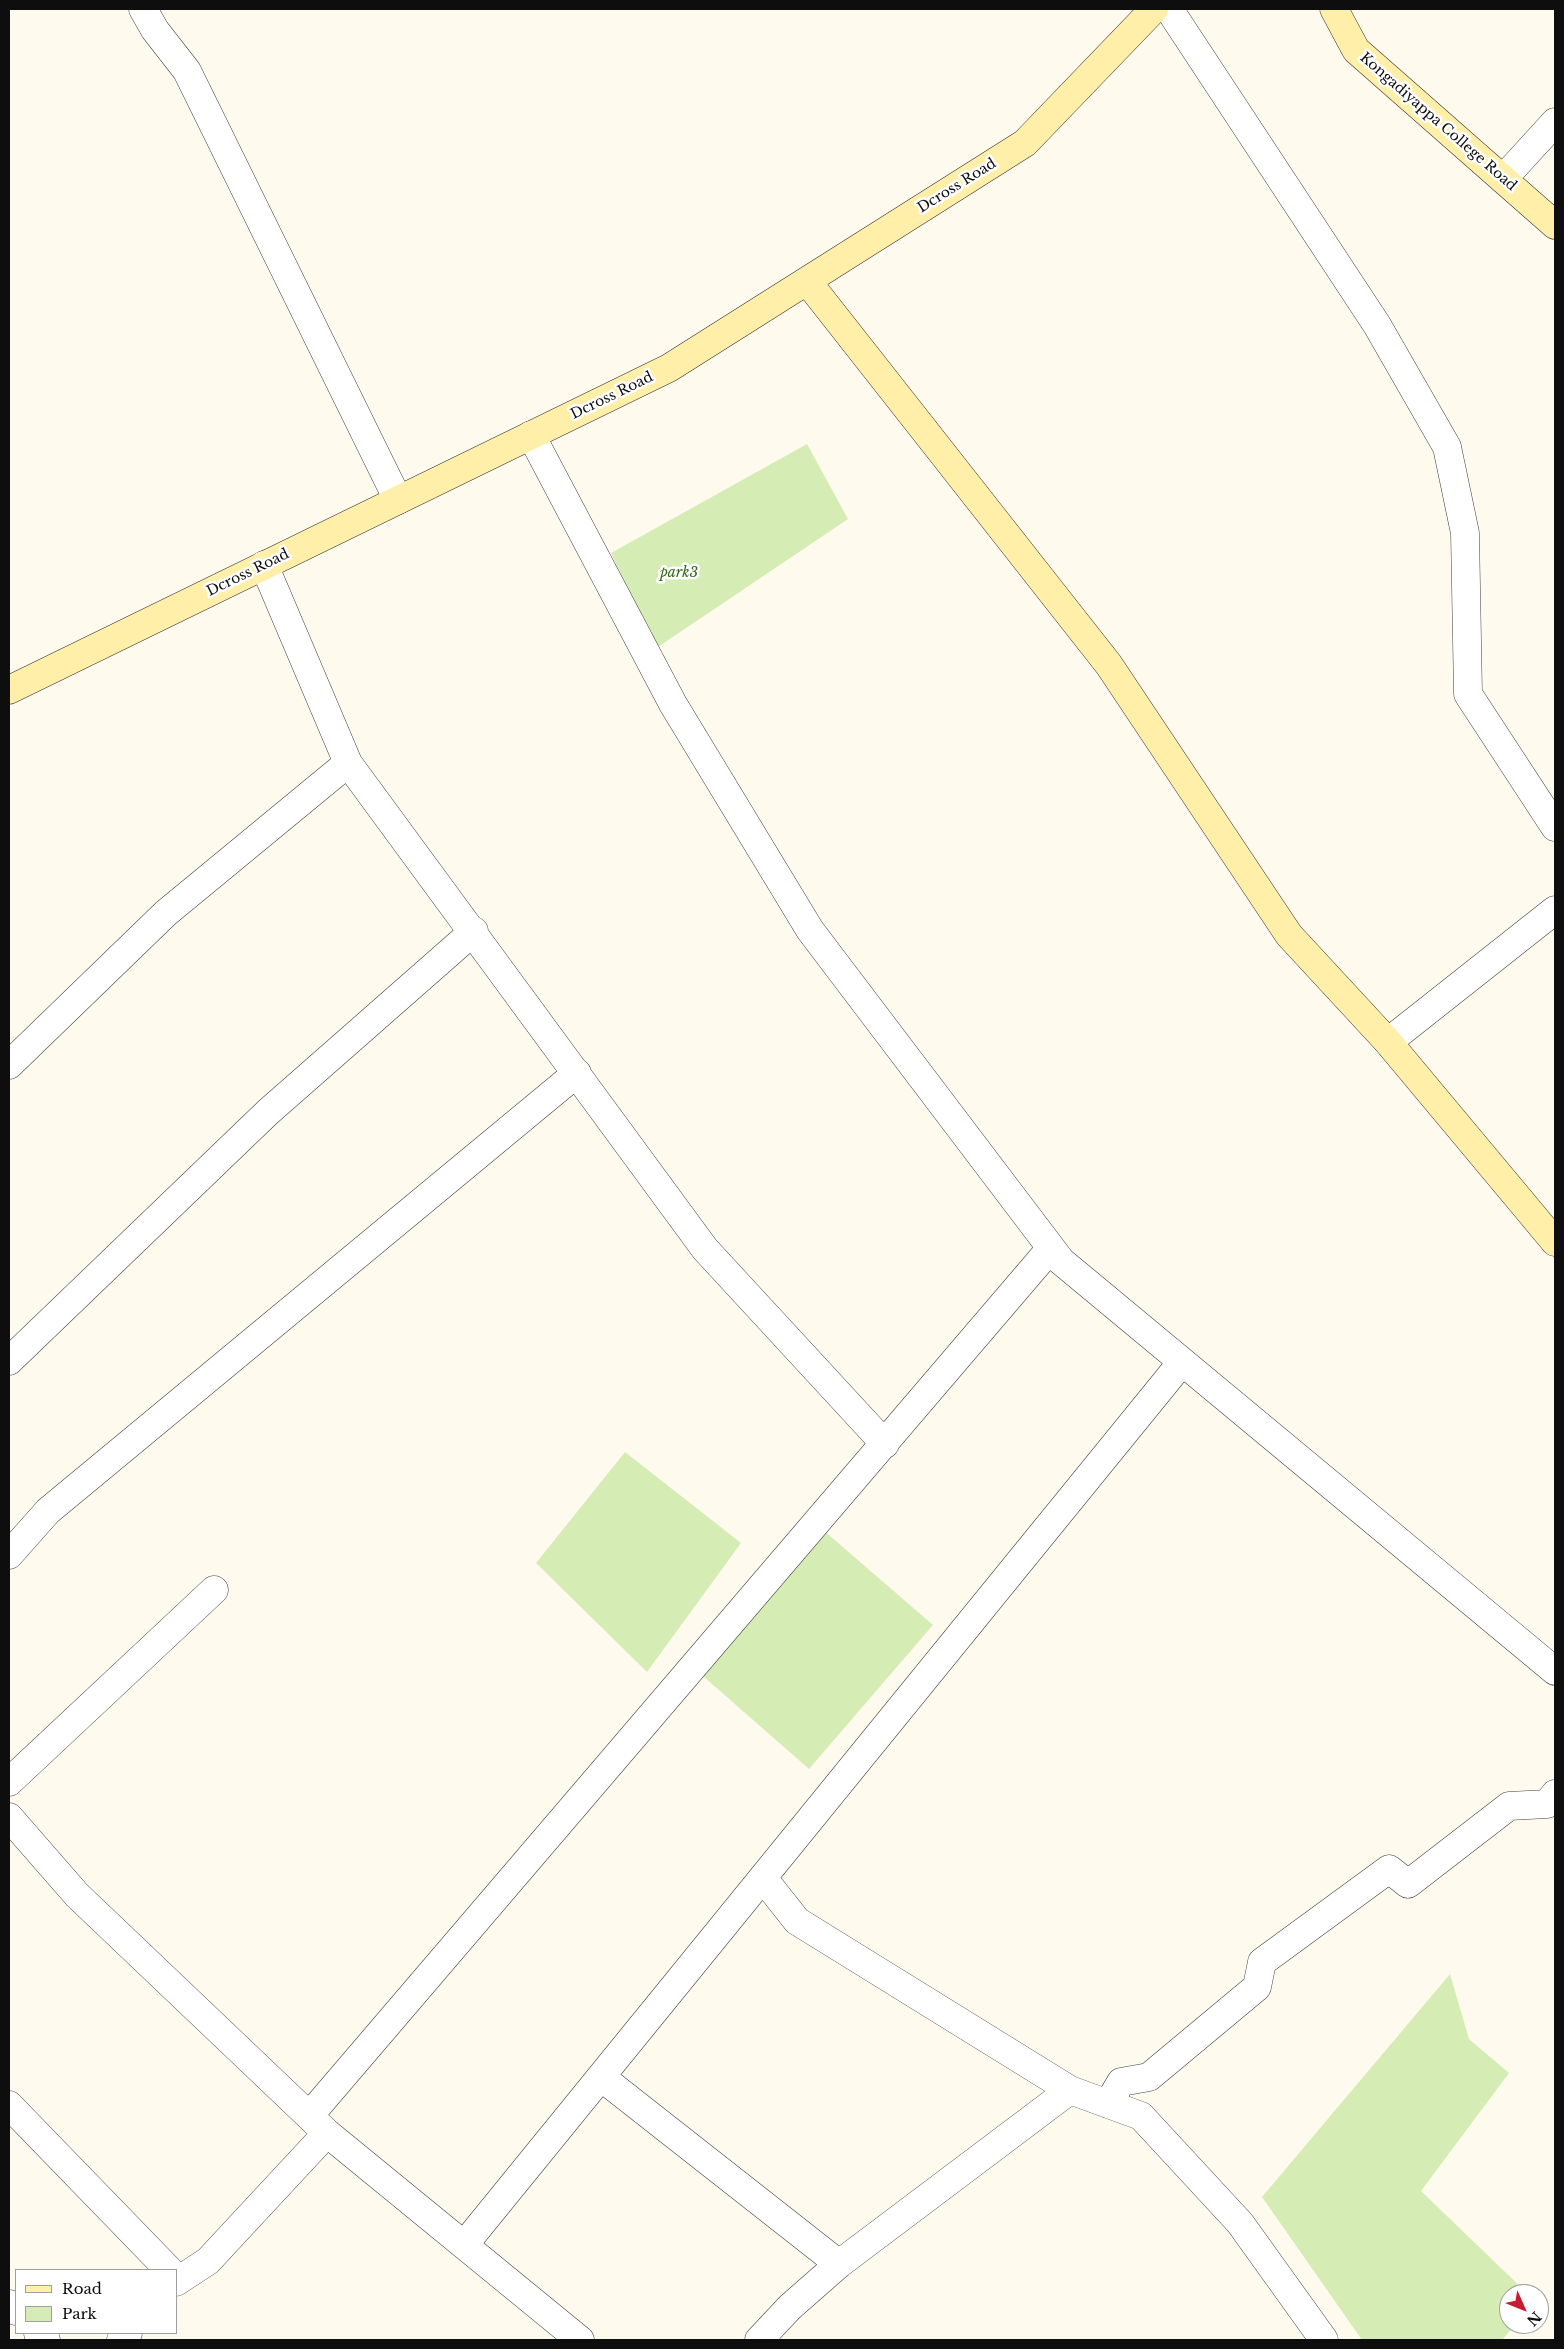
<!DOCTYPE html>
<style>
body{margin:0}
#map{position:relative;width:1564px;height:2349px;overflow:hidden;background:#fffaee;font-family:"Libre Baskerville",serif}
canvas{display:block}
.frame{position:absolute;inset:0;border:10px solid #0e0e0e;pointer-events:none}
.legend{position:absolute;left:15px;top:2269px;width:162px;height:65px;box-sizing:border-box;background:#fff;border:1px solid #9f9f9f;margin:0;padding:6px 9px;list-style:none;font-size:15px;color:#0e0e0e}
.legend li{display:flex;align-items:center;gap:10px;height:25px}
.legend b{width:25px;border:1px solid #9f9f9f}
.north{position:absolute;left:1499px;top:2284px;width:50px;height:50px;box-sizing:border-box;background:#fff;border:1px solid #9f9f9f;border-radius:50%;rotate:134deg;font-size:14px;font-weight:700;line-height:20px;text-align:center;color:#0e0e0e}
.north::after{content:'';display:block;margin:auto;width:18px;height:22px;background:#c71c31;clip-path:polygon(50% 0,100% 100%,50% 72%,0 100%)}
</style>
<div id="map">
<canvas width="1564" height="2349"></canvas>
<div class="frame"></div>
<ul class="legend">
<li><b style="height:6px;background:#ffefa9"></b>Road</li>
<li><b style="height:14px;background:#d6ecb5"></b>Park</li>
</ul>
<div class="north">N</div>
</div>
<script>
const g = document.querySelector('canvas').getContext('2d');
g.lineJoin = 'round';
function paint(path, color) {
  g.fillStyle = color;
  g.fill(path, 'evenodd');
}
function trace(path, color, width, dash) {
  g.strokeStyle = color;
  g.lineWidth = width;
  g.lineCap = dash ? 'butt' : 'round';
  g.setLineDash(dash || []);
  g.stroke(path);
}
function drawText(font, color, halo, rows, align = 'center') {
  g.font = font + ' "Libre Baskerville",serif';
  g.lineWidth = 5;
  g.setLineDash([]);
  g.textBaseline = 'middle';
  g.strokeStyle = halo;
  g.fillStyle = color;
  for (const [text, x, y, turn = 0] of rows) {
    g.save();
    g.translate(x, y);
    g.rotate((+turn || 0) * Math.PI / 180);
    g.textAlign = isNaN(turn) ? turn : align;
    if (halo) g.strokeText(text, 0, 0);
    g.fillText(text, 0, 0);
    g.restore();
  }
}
paint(new Path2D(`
 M 807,444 L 848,519 L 655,649 L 611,553 Z
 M 625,1452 L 741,1543 L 647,1672 L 536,1563 Z
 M 822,1529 L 933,1625 L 809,1769 L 696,1670 Z
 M 1450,1974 L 1469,2039 L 1509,2073 L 1421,2191 L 1528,2294 L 1509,2294 L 1509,2324 L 1516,2324 L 1502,2340 L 1362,2340 L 1262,2197 Z`), '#d6ecb5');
const street = new Path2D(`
 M 143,9 L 155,30 L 187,71 L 398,500
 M 1169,9 L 1377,325 L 1447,447 L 1465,533 L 1468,694 L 1555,827
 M 1503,179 L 1555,122
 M 531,435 L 673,704 L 810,930 L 1061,1261 L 1555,1671
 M 264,565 L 348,763 L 705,1249 L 885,1444
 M 1388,1042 L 1555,910
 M 9,1065 L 166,913 L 348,763
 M 9,1361 L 268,1112 L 474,931
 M 9,1555 L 48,1511 L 577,1073
 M 9,1782 L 214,1590
 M 9,1817 L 77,1895 L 327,2133 L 580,2340
 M 763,1878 L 797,1921 L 1070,2090
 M 601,2077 L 839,2264
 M 1108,2104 L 1121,2082 L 1149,2077 L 1257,1987 L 1262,1962 L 1389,1869 L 1408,1884 L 1509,1806 L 1547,1804 L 1555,1794
 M 9,2105 L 169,2270
 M 309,2116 L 1051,1248
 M 464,2245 L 1182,1362
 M 176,2282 L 208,2261 L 327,2133
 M 9,2304 L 16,2311
 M 38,2333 L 46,2340
 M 121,2340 L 128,2333
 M 759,2340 L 790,2307 L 839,2264 L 1070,2090 L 1141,2116 L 1240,2223 L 1324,2340`);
const secondary = new Path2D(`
 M 1334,9 L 1356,50 L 1555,225
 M 807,281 L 1109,665 L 1289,935 L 1388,1042 L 1555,1242
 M 9,690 L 669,368 L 1025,143 L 1154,9`);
trace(street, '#414141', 29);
trace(secondary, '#303030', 29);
trace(street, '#fff', 28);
trace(secondary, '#ffefa9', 28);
drawText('14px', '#0e0e0e', '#fff', [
 ["Kongadiyappa College Road",1438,122,41],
 ["Dcross Road",957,186,-32],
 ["Dcross Road",612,396,-26],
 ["Dcross Road",248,573,-26]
]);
drawText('italic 14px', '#306a19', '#fff', [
 ["park3",679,573]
]);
</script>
